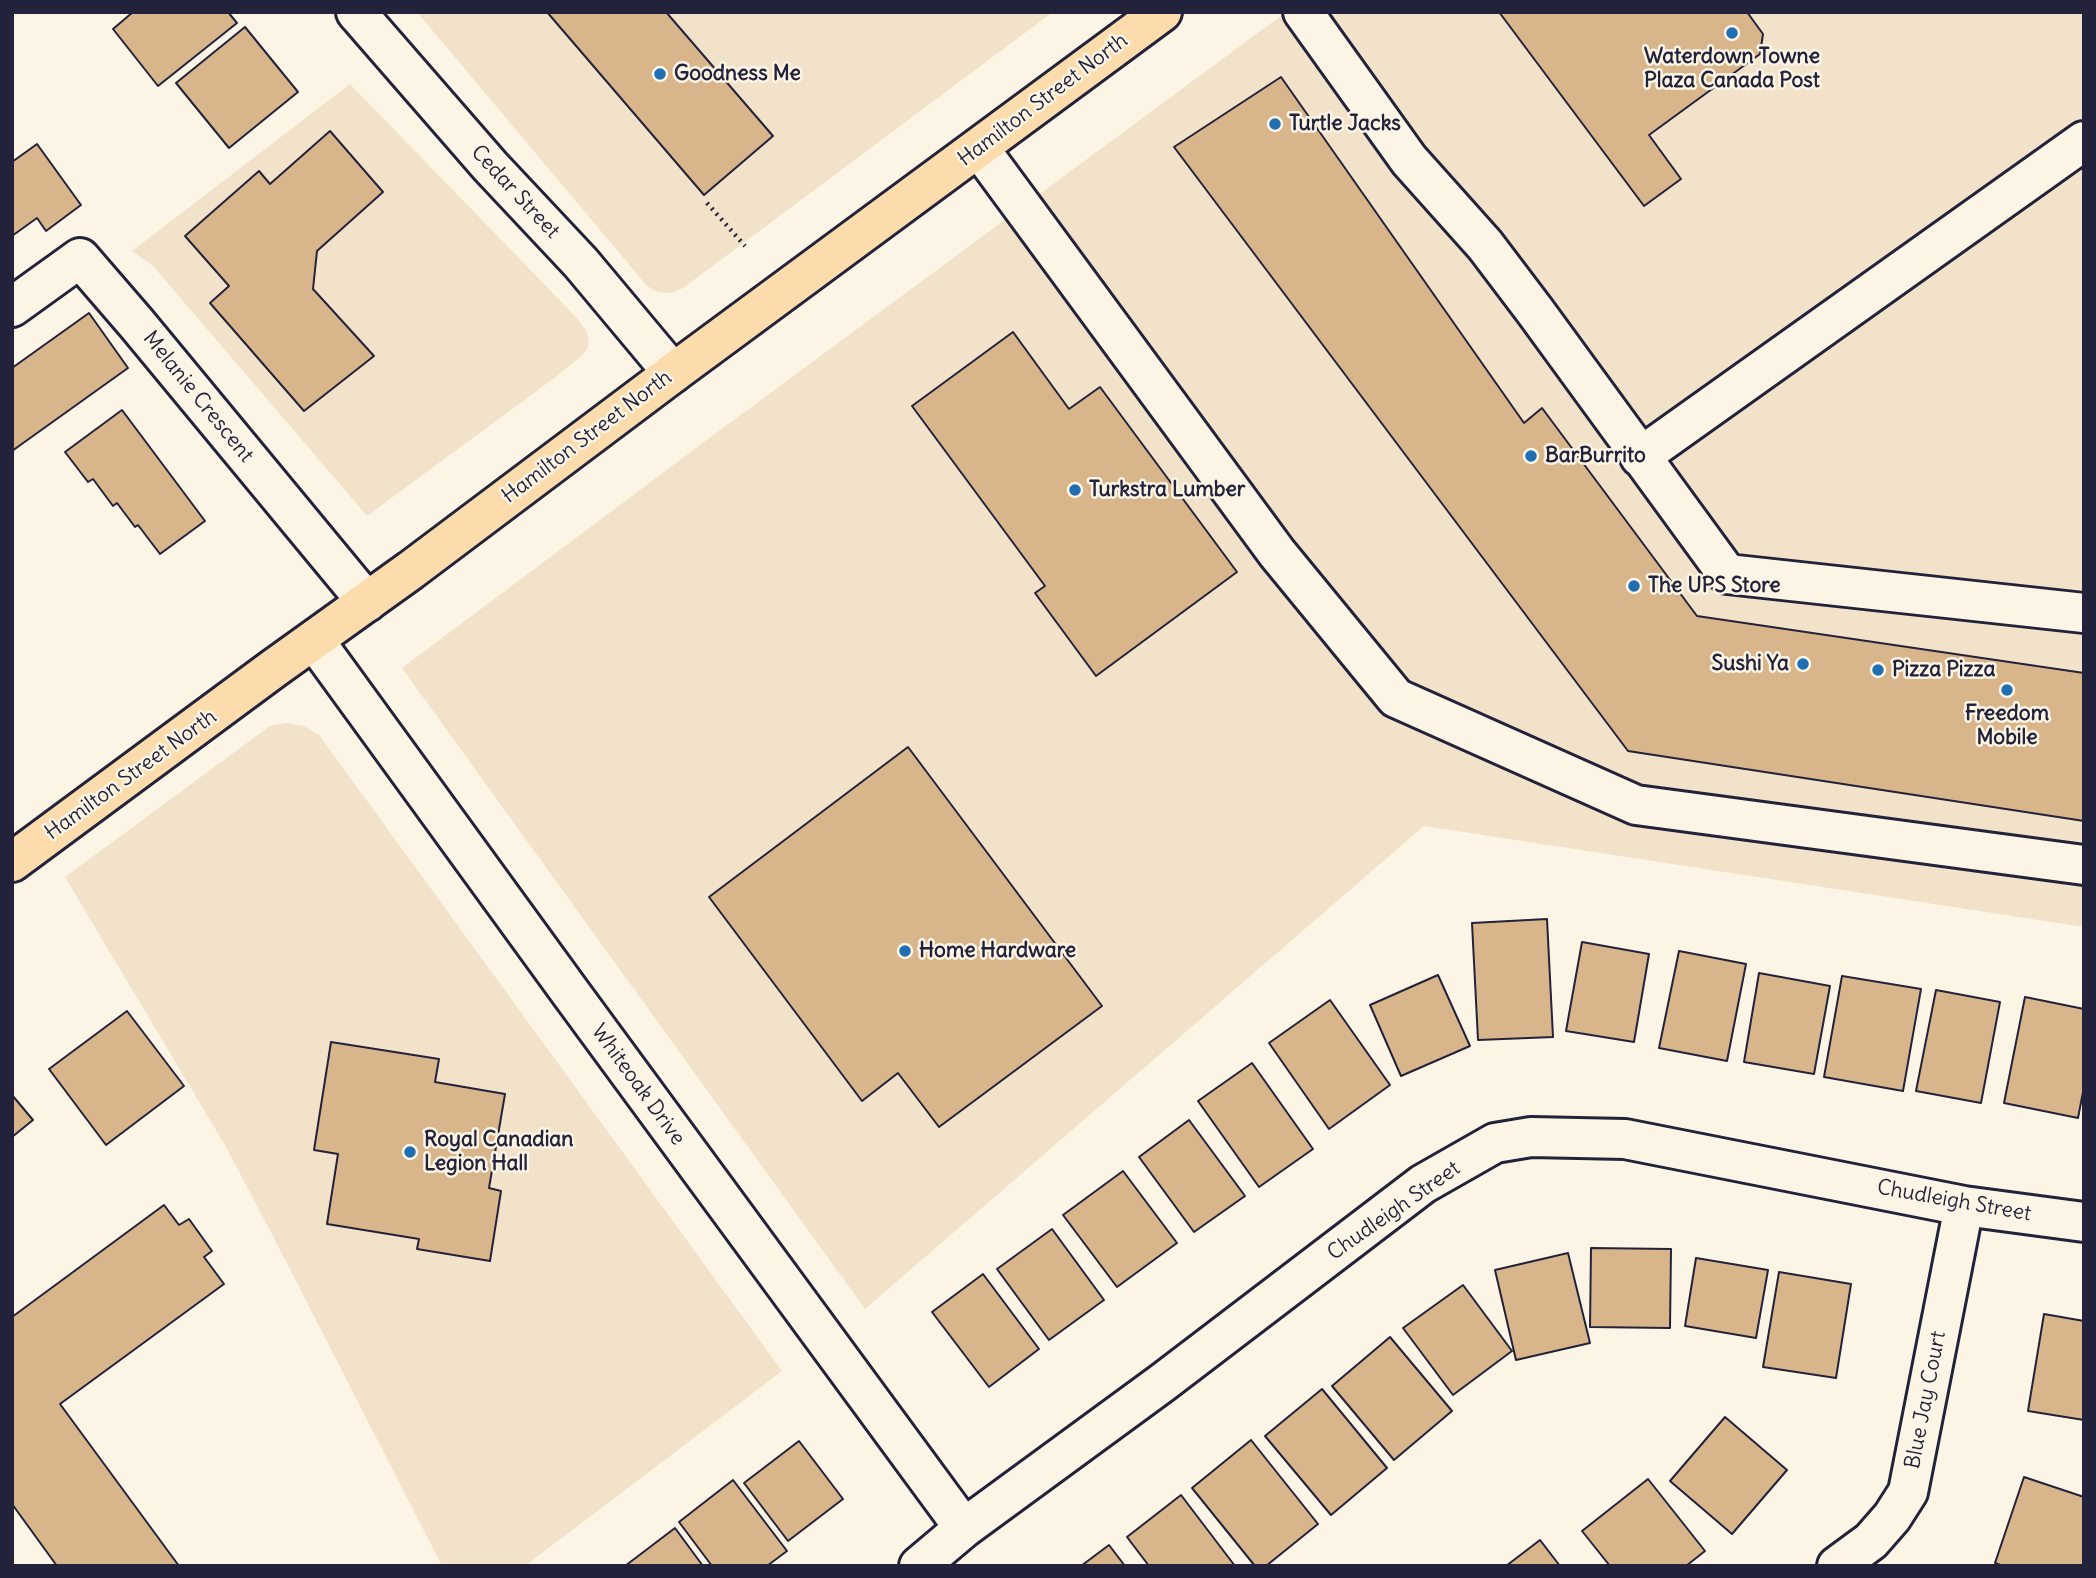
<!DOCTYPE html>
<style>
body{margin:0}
#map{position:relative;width:2096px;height:1578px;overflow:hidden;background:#fcf5e5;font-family:Delius,sans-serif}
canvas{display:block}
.frame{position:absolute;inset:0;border:14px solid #22223b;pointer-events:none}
</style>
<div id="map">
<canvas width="2096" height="1578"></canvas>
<div class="frame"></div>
</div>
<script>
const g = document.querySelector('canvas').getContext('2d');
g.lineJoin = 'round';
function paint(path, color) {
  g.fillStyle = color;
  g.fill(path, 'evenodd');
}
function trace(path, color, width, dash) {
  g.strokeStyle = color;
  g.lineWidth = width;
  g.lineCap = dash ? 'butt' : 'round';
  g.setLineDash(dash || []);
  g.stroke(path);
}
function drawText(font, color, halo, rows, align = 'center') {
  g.font = font + ' Delius,sans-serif';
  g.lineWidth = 5;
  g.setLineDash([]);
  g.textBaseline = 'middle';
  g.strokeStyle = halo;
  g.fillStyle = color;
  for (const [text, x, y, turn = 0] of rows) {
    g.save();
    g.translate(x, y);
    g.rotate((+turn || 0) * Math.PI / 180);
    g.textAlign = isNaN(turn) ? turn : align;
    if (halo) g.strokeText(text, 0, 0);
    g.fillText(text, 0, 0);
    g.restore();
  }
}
paint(new Path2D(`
 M 417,12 L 1053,12 L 683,288 L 671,293 L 658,292 L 647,286 Z
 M 1286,12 L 2084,12 L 2084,927 L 1424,826 L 865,1309 L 402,668 L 700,445 Z
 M 350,84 L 577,318 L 586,331 L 589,341 L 587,349 L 581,356 L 557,376 L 367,516 L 153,266 L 132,251 Z
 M 286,723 L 304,726 L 319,735 L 782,1371 L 525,1566 L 442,1566 L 275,1240 L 226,1147 L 65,877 L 270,726 Z`), '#f2e2ca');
const building = new Path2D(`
 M 133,12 L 228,12 L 237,23 L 158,86 L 113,29 Z
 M 547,12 L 666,12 L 773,136 L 704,195 Z
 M 1499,12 L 1747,12 L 1763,34 L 1760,54 L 1649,135 L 1681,179 L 1644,206 Z
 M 245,27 L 298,92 L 229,148 L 176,83 Z
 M 1281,77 L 1524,423 L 1542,408 L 1697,616 L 2084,673 L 2084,821 L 1628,751 L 1174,147 Z
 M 330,131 L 383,192 L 317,251 L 313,289 L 374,356 L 304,411 L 210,303 L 229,286 L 185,236 L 259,171 L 270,184 Z
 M 37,144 L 81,205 L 46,231 L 37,218 L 12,236 L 12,162 Z
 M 89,313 L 128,368 L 12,451 L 12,368 Z
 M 1013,332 L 1069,409 L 1100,387 L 1237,572 L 1096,676 L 1035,593 L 1045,586 L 912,406 Z
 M 122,410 L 205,521 L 160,554 L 138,525 L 135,527 L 117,503 L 113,506 L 93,479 L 88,482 L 65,452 Z
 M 908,747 L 1102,1006 L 939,1127 L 898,1073 L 862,1101 L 709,897 Z
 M 1547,919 L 1553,1037 L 1478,1040 L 1472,923 Z
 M 1582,942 L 1649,954 L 1634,1042 L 1566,1031 Z
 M 1679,951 L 1746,964 L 1727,1061 L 1659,1048 Z
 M 1759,973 L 1830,986 L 1814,1074 L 1744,1062 Z
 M 1438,975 L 1470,1046 L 1401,1076 L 1370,1005 Z
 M 1842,976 L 1921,989 L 1903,1091 L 1824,1077 Z
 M 1936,990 L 2000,1002 L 1981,1103 L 1916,1091 Z
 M 2025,997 L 2084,1009 L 2084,1087 L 2078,1118 L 2004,1103 Z
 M 1330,1000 L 1390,1085 L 1329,1129 L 1269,1043 Z
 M 127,1011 L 184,1086 L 106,1145 L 49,1069 Z
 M 331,1042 L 439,1059 L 435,1082 L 505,1094 L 489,1188 L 501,1191 L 490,1261 L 417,1249 L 419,1239 L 327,1224 L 338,1154 L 314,1150 Z
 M 1252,1063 L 1313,1149 L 1259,1187 L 1198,1101 Z
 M 12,1095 L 33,1120 L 12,1137 Z
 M 1189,1120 L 1245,1196 L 1194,1232 L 1139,1157 Z
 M 1123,1171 L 1177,1243 L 1117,1287 L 1063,1215 Z
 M 164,1205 L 179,1225 L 189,1219 L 212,1251 L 204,1257 L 224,1284 L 60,1404 L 179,1566 L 57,1566 L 12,1504 L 12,1317 Z
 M 1052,1229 L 1104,1300 L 1049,1340 L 997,1269 Z
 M 1591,1248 L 1671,1249 L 1670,1328 L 1590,1327 Z
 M 1568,1253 L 1590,1343 L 1516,1360 L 1495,1270 Z
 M 1696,1258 L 1768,1270 L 1756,1338 L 1685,1326 Z
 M 1779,1272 L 1851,1284 L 1836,1378 L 1763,1367 Z
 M 983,1274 L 1039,1349 L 989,1387 L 932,1312 Z
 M 1463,1285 L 1512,1351 L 1453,1395 L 1403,1328 Z
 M 2044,1314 L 2084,1321 L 2084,1420 L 2028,1411 Z
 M 1390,1337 L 1452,1411 L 1394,1460 L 1332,1386 Z
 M 1322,1389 L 1387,1468 L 1331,1515 L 1265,1436 Z
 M 1725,1417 L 1787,1470 L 1732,1534 L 1670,1481 Z
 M 1251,1440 L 1318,1524 L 1266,1566 L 1255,1566 L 1192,1488 Z
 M 799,1441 L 843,1499 L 788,1541 L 744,1483 Z
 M 2024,1477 L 2084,1497 L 2084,1566 L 2003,1566 L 1995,1563 Z
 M 1648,1479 L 1705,1551 L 1686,1566 L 1610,1566 L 1582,1531 Z
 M 733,1480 L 787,1551 L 767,1566 L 712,1566 L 679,1522 Z
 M 1181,1495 L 1235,1566 L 1149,1566 L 1127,1537 Z
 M 675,1528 L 703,1566 L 625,1566 Z
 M 1540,1540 L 1560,1566 L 1506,1566 Z
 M 1109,1545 L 1125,1566 L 1081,1566 Z`);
paint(building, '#d9b58b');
trace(building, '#22223b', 2);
const minor = new Path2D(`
 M 356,12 L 490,166 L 581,263 L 673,373
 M 1303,12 L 1409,160 L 1485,245 L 1535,311 L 1727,574 L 2084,613
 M 979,148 L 1277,553 L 1396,698 L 1636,805 L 2084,865
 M 12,307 L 80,258 L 137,324 L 367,602
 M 1640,457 L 2084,141
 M 314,640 L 570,992 L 964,1528
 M 919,1566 L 964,1528 L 1162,1383 L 1423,1184 L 1495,1143 L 1531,1137 L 1625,1139 L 1964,1206 L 2084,1222
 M 1837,1566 L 1871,1541 L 1892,1517 L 1908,1492 L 1964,1206`);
const major = new Path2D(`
 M 12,862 L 273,669 L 411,570 L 673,373 L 1162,12`);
trace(minor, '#22223b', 44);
trace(major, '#22223b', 44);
trace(new Path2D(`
 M 707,203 L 745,246`), '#22223b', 4.5, [2, 5]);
trace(minor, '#fcf5e5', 38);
trace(major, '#fcdcac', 38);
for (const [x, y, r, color] of [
 [1732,33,7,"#1f6fb2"],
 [660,74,7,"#1f6fb2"],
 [1275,124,7,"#1f6fb2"],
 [1531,456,7,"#1f6fb2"],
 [1075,490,7,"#1f6fb2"],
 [1634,586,7,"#1f6fb2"],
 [1803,664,7,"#1f6fb2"],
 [1878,670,7,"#1f6fb2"],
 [2007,690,7,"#1f6fb2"],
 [905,951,7,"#1f6fb2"],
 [410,1152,7,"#1f6fb2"]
]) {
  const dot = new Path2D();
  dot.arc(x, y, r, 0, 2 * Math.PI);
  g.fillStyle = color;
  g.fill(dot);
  trace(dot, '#fcf5e5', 2.5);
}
drawText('bold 21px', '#22223b', '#fcf5e5', [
 ["Waterdown Towne",1732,57,"center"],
 ["Plaza Canada Post",1732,81,"center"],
 ["Goodness Me",674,74],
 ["Turtle Jacks",1289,124],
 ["BarBurrito",1545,456],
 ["Turkstra Lumber",1089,490],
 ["The UPS Store",1648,586],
 ["Sushi Ya",1789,664,"right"],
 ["Pizza Pizza",1892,670],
 ["Freedom",2007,714,"center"],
 ["Mobile",2007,738,"center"],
 ["Home Hardware",919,951],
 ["Royal Canadian",424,1140],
 ["Legion Hall",424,1164]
], 'left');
drawText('21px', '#22223b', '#fcf5e5', [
 ["Hamilton Street North",1043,100,-37],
 ["Cedar Street",515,192,47],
 ["Melanie Crescent",198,397,51],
 ["Hamilton Street North",587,437,-37],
 ["Hamilton Street North",131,775,-36],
 ["Whiteoak Drive",638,1085,54],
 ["Chudleigh Street",1954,1201,10],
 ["Chudleigh Street",1394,1211,-35],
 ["Blue Jay Court",1926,1400,-79]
]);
</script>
